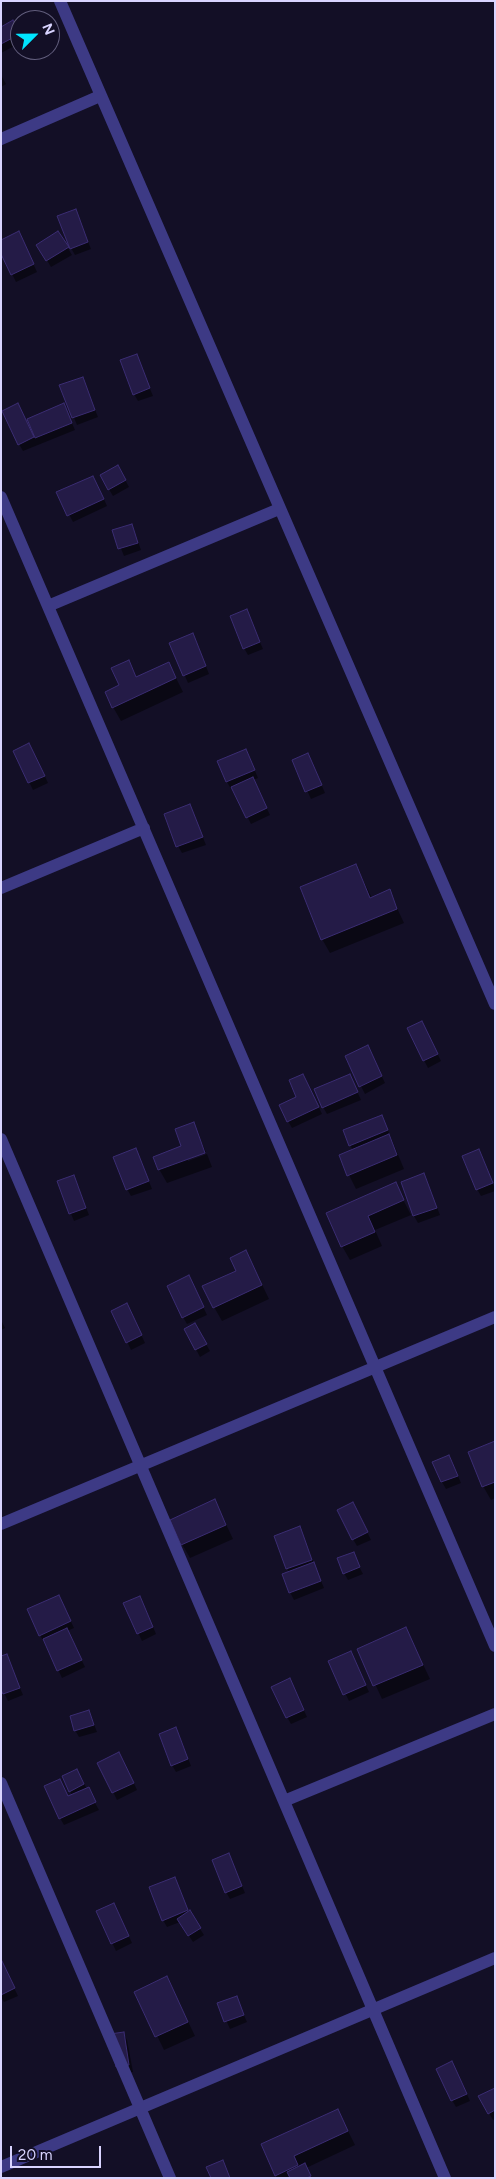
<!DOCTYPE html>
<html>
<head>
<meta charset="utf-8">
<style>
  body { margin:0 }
  #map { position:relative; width:496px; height:2179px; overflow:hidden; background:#130f26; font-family:Figtree,sans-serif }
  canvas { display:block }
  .frame { position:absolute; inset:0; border:2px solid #d9d4ff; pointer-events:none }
  .north { position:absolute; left:10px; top:10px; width:50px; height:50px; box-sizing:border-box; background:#130f26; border:1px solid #625e7d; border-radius:50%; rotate:67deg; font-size:14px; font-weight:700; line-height:20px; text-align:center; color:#d9d4ff }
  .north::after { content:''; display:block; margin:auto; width:18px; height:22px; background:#00e5ff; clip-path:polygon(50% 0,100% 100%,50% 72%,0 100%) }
  .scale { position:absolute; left:10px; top:2146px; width:91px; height:22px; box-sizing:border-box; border:2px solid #d9d4ff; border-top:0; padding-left:6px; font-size:15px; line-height:18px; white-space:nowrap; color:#d9d4ff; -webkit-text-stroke:4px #130f26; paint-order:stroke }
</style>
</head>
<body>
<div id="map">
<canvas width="496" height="2179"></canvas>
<div class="frame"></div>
<div class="north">N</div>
<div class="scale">20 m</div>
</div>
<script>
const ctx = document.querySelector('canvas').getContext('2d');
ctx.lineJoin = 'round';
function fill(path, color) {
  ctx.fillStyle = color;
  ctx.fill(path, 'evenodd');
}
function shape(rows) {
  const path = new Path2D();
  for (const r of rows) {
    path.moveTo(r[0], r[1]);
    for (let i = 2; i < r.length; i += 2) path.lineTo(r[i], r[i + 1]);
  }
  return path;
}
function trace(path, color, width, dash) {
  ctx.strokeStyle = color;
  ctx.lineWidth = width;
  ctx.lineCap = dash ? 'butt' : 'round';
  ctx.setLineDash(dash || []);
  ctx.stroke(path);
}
fill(shape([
  [12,22,20,36,20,43,1,53,1,28],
  [1,75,6,84,1,87],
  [75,210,91,249,75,255,71,248],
  [58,232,72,255,51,267,38,245],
  [22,240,37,272,16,282,1,251],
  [136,355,153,396,138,401,134,394],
  [82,378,98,417,77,425,61,386],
  [67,412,75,430,23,451,19,444,30,429],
  [118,467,129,487,113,496,101,476],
  [97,484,107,506,73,522,58,493],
  [132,525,141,550,124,556,114,531],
  [246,611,263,649,248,655,244,648],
  [196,641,209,674,188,683,171,643],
  [128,662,137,678,169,664,183,692,121,721,113,707],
  [246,750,258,778,253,780,270,815,251,824,233,788,231,789,227,782],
  [14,751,33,751,48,783,33,790],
  [293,760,311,761,325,793,311,799],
  [190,806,206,845,182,853,178,846],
  [356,866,372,898,389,891,404,923,330,953,322,939],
  [408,1029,425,1029,441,1061,428,1068],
  [371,1054,385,1083,365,1094,346,1057],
  [307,1082,322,1114,292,1128,288,1121],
  [353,1082,361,1100,327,1114,323,1107],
  [382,1116,404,1169,356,1189,349,1175,353,1150,350,1145],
  [193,1124,206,1152,188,1158,188,1161,207,1154,212,1167,167,1183,159,1169,183,1147],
  [136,1149,152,1189,131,1196,127,1189],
  [479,1150,495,1188,495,1191,481,1196,477,1189],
  [424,1175,440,1215,418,1223,414,1216],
  [74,1176,89,1215,74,1221,58,1182],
  [395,1184,411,1215,375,1230,382,1246,350,1260,342,1246],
  [246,1252,269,1299,222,1321,214,1307,237,1271],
  [192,1284,207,1315,187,1324,183,1317],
  [113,1311,130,1311,145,1343,131,1350],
  [1,1320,5,1328,1,1330],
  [195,1325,210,1351,200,1357,186,1330],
  [495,1443,495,1498,491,1500,483,1486],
  [449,1456,461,1483,446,1489,442,1482],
  [215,1501,233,1539,190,1558,182,1544],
  [357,1511,371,1540,357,1546,353,1539],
  [299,1528,324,1588,294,1600,290,1592,289,1572,276,1537],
  [355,1559,363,1574,348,1580,344,1573],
  [62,1603,74,1628,67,1631,85,1667,62,1678,45,1641,44,1642,40,1635],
  [125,1604,143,1604,156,1634,142,1641],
  [406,1629,430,1679,382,1699,359,1649],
  [6,1656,23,1695,8,1701,1,1687],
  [354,1660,369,1692,349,1701,330,1662],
  [293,1687,307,1717,291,1724,287,1717],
  [89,1712,97,1732,79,1737,75,1730],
  [179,1735,191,1766,176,1772,172,1765],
  [123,1760,137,1790,117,1800,99,1763],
  [80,1777,99,1810,64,1825,60,1818,68,1797,72,1795,70,1791],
  [229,1855,245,1893,230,1899,226,1892],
  [175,1879,189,1912,204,1935,193,1942,180,1922,167,1927,163,1920],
  [117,1911,132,1943,116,1951,98,1912],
  [1,1961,18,1996,4,2002,1,1997],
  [167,1978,195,2036,164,2050,136,1992],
  [236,1998,247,2022,230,2029,219,2004],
  [123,2033,127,2040,133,2072,121,2074],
  [456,2070,470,2101,456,2107,452,2100],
  [495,2089,495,2119,493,2120,489,2113],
  [338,2111,355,2145,306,2168,305,2178,277,2178,262,2145]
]), '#0007');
const building = shape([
  [13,20,20,34,1,44,1,27,13,20],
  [76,209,88,242,70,249,57,216,76,209],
  [19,231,34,264,11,275,1,254,1,240,19,231],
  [58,231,69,247,46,261,36,245,58,231],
  [137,354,150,388,133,395,120,360,137,354],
  [83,377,95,410,72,418,59,385,83,377],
  [18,403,34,437,18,445,2,411,18,403],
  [64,403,72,423,35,438,27,419,64,403],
  [118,465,126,480,108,490,100,475,118,465],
  [93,476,104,499,67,516,56,492,93,476],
  [132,524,138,543,118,549,112,530,132,524],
  [247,609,260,642,243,649,230,616,247,609],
  [193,633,206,666,183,676,169,643,193,633],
  [129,660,136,677,169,662,176,678,112,708,105,692,119,685,111,668,129,660],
  [29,743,45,776,28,783,13,751,29,743],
  [246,749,255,770,226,782,217,761,246,749],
  [308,753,322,785,305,792,292,760,308,753],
  [253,777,267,808,246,818,231,787,253,777],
  [190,804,203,837,176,847,164,814,190,804],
  [356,864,370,898,390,889,397,909,321,940,300,887,356,864],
  [422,1021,438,1054,423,1061,407,1028,422,1021],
  [368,1045,382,1076,359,1087,345,1056,368,1045],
  [303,1074,319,1107,287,1122,279,1105,296,1097,289,1080,303,1074],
  [350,1074,358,1092,322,1108,314,1089,350,1074],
  [382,1115,388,1130,349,1146,343,1130,382,1115],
  [194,1122,205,1153,158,1170,153,1157,181,1146,175,1129,194,1122],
  [389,1134,397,1155,347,1176,339,1155,389,1134],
  [136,1148,149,1181,126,1190,113,1157,136,1148],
  [479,1149,493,1183,476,1190,462,1156,479,1149],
  [424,1173,437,1208,413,1216,401,1182,424,1173],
  [74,1175,86,1208,69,1214,57,1181,74,1175],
  [396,1182,404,1200,368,1216,375,1232,341,1247,326,1213,396,1182],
  [246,1250,262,1285,213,1308,202,1286,236,1271,230,1258,246,1250],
  [189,1275,204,1307,182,1318,167,1286,189,1275],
  [127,1303,142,1335,126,1343,111,1311,127,1303],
  [195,1323,207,1344,195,1350,184,1329,195,1323],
  [495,1441,495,1482,482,1487,468,1452,495,1441],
  [449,1455,458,1476,441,1482,432,1462,449,1455],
  [215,1499,226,1525,181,1545,170,1520,215,1499],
  [353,1502,368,1532,352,1540,337,1510,353,1502],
  [300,1526,312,1560,286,1569,274,1536,300,1526],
  [354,1552,360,1567,343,1574,337,1558,354,1552],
  [314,1562,321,1581,289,1593,282,1574,314,1562],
  [59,1595,71,1621,39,1636,27,1609,59,1595],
  [140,1596,153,1627,137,1634,123,1603,140,1596],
  [406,1627,423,1665,373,1686,357,1649,406,1627],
  [67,1628,82,1660,57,1671,43,1639,67,1628],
  [351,1651,366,1685,343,1695,328,1661,351,1651],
  [7,1654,20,1688,3,1694,1,1690,1,1656,7,1654],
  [290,1678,304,1710,286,1718,271,1687,290,1678],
  [89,1710,94,1725,74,1731,70,1716,89,1710],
  [176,1727,188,1759,171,1766,159,1734,176,1727],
  [119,1752,134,1783,112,1793,97,1763,119,1752],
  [77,1769,84,1784,69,1792,62,1776,77,1769],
  [60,1779,68,1796,89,1787,96,1802,59,1819,44,1786,60,1779],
  [229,1853,242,1886,225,1893,212,1860,229,1853],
  [175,1877,188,1910,162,1921,149,1887,175,1877],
  [114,1903,129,1936,111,1944,96,1911,114,1903],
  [190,1910,201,1928,188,1936,177,1919,190,1910],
  [1,1959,15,1988,1,1995,1,1959],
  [167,1976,188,2022,155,2037,134,1992,167,1976],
  [237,1996,244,2015,224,2022,217,2003,237,1996],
  [124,2032,129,2065,116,2067,110,2034,124,2032],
  [452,2061,467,2094,451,2101,436,2069,452,2061],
  [495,2088,495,2110,488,2114,478,2096,495,2088],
  [338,2109,348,2131,294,2156,298,2165,275,2176,261,2144,338,2109],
  [223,2160,230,2178,211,2178,206,2167,223,2160],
  [305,2163,311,2176,307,2178,290,2178,287,2172,305,2163]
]);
fill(building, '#241b47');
trace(building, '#3b2d73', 1);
trace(shape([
  [60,1,495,1004],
  [1,139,100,96],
  [1,497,495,1646],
  [48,606,279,509],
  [1,888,144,828],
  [1,1139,445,2178],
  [1,1524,495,1317],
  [1,1783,170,2178],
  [284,1801,495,1714],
  [1,2167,495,1958]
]), '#3d3a85', 12);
</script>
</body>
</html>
